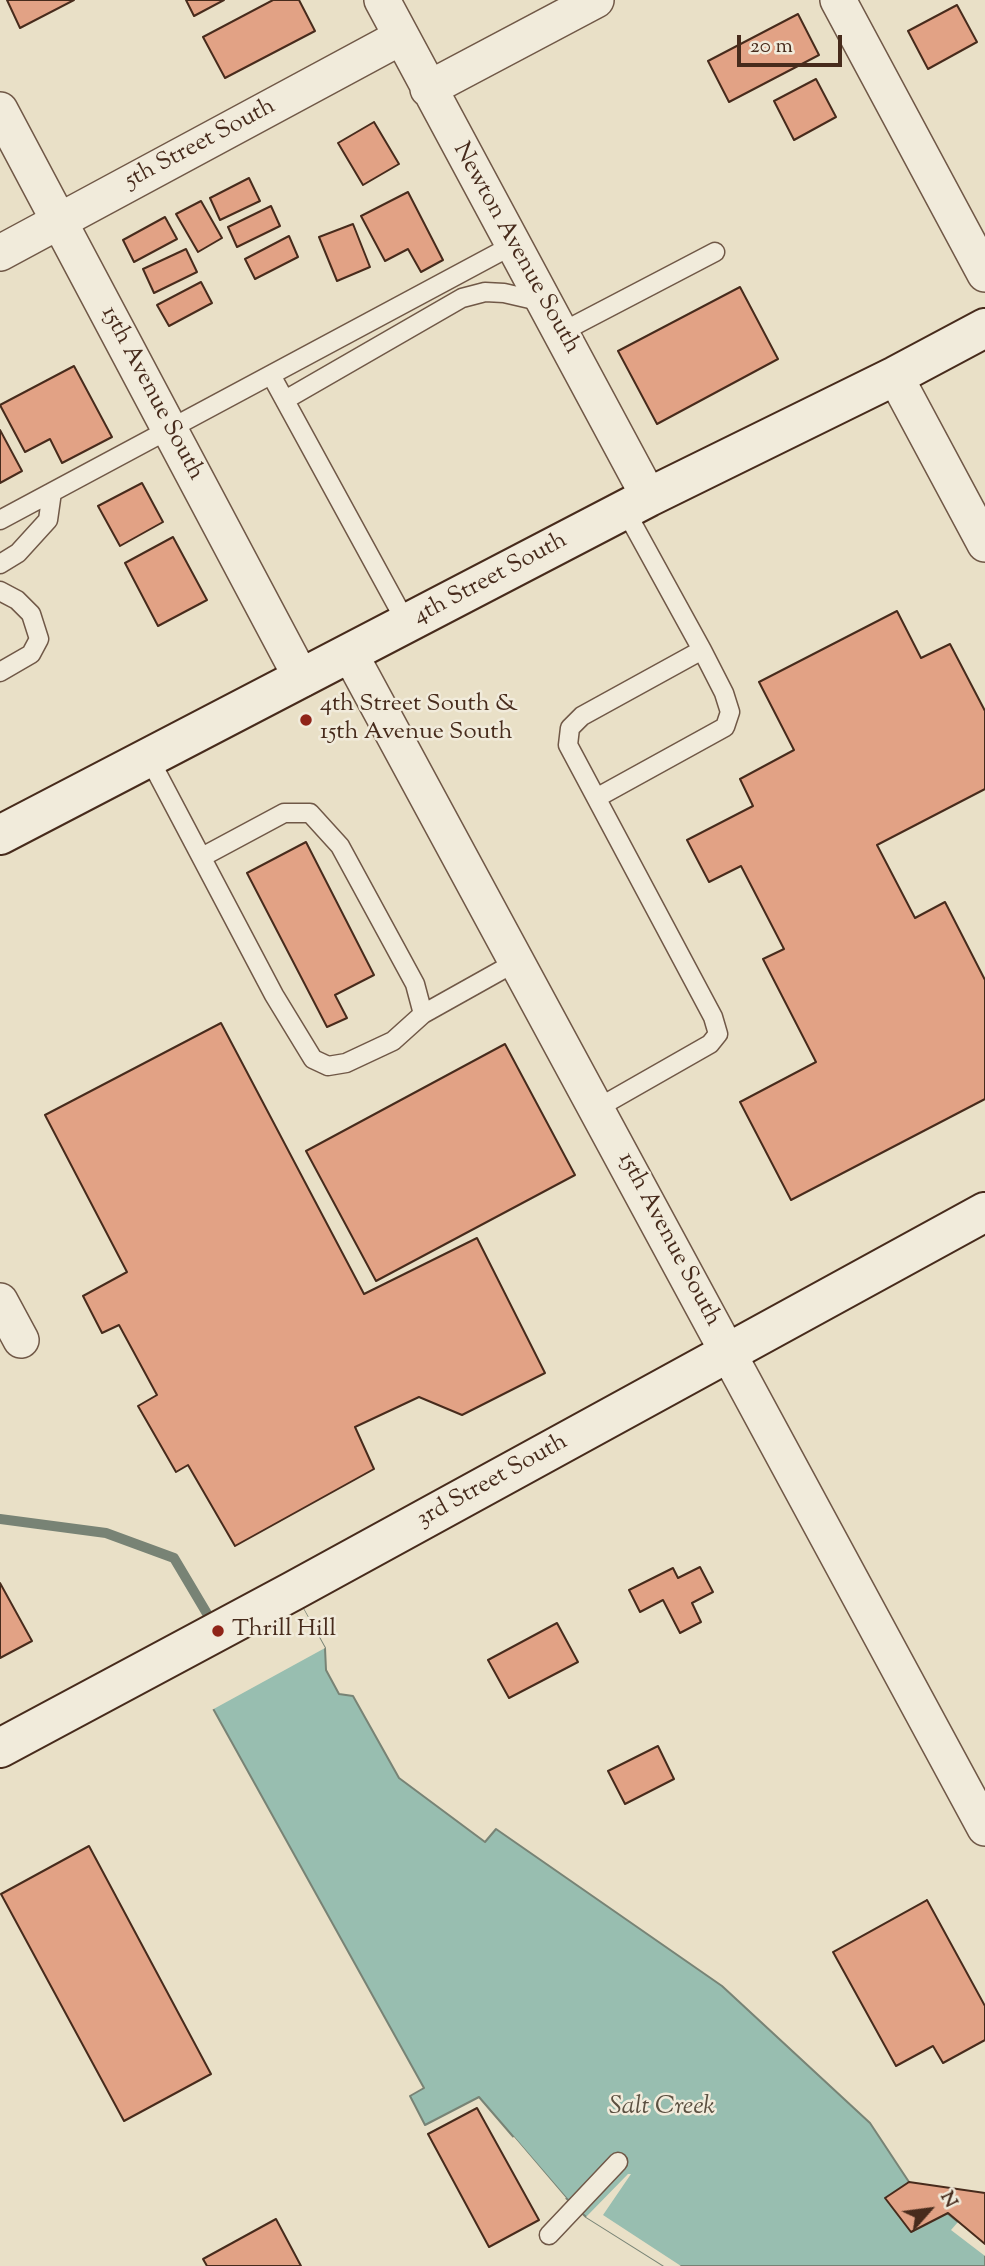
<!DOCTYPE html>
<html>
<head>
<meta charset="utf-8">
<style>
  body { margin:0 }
  #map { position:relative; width:985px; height:2266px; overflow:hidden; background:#e9e0c7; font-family:"Sorts Mill Goudy",serif }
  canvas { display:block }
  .north { position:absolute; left:894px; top:2175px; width:70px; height:70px; -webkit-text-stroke:5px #f1ebdb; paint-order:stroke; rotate:62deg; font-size:19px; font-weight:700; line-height:28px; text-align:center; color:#472b1c }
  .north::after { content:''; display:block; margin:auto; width:24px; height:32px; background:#472b1c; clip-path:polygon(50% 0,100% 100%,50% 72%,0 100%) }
  .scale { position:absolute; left:737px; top:35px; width:105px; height:32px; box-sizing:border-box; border:4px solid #472b1c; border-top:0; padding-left:9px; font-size:21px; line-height:24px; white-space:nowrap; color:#472b1c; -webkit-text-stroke:5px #f1ebdb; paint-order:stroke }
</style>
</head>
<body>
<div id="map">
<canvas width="985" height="2266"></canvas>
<div class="north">N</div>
<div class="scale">20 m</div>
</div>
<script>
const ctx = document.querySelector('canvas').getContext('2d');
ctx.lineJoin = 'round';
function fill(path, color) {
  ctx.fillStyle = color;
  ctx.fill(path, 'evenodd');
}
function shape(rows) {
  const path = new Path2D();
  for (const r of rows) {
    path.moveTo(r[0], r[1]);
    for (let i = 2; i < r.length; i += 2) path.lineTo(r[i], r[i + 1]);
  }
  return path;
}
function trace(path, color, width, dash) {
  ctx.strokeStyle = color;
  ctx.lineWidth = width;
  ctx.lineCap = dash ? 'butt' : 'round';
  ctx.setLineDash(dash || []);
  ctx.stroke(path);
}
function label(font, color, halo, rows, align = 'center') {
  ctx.font = font + ' "Sorts Mill Goudy",serif';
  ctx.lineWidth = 5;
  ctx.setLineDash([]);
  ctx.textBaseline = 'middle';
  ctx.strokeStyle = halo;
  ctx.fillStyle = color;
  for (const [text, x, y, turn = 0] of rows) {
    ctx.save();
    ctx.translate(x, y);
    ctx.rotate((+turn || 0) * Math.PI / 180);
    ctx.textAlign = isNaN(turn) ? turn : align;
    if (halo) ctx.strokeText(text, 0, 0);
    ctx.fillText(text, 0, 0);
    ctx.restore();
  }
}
const water = shape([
  [293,1591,325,1648,326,1670,339,1694,353,1696,399,1778,485,1842,496,1829,722,1986,870,2123,909,2182,985,2244,985,2266,664,2266,586,2217,566,2198,479,2097,425,2125,410,2096,424,2088,181,1651,293,1591]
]);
fill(water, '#98beb0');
trace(water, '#788375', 2);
fill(shape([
  [292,1588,325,1648,210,1711,178,1652],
  [514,2137,566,2198,563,2200,510,2139],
  [628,2174,631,2174,603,2215,681,2266,664,2266,586,2217],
  [958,2222,985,2244,985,2256,951,2230]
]), '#e9e0c7');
trace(shape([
  [0,1519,106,1533,174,1558,215,1627]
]), '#788375', 10);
const building = shape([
  [7,0,74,0,20,28,7,0],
  [186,0,224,0,194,16,186,0],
  [273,0,299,0,315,31,225,78,203,37,273,0],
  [957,5,977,42,928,69,908,31,957,5],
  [798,14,819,55,729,102,708,61,798,14],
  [816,79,836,117,794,140,774,101,816,79],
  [374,122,399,164,363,185,338,143,374,122],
  [249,178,260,201,220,220,210,198,249,178],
  [408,192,443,260,421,272,408,249,385,261,361,216,408,192],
  [201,201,222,238,198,252,176,214,201,201],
  [271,206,280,226,237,247,228,227,271,206],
  [165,217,177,239,134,262,123,240,165,217],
  [353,224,370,267,337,281,319,237,353,224],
  [289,236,298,257,255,279,245,259,289,236],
  [186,249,197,272,154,293,143,269,186,249],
  [201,282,212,303,169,326,157,305,201,282],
  [740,287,778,359,657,424,618,351,740,287],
  [74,366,112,437,62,463,50,439,25,452,0,405,74,366],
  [0,430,22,471,0,483,0,430],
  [142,483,163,522,120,546,98,506,142,483],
  [173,537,207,600,158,626,125,563,173,537],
  [897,611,921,658,950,644,985,711,985,789,877,845,915,918,945,902,985,980,985,1099,791,1200,740,1102,816,1062,763,959,784,949,741,866,709,882,687,840,753,806,740,779,794,750,759,682,897,611],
  [306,842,374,975,335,995,347,1018,327,1027,247,873,306,842],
  [221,1023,364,1294,477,1238,545,1373,462,1415,419,1397,355,1427,374,1469,235,1546,188,1465,176,1472,138,1406,157,1395,119,1325,102,1333,83,1296,127,1272,45,1115,221,1023],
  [505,1044,575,1175,376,1281,306,1151,505,1044],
  [700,1567,713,1592,692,1603,701,1622,680,1633,663,1600,640,1612,629,1590,673,1568,678,1578,700,1567],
  [0,1583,32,1641,0,1658,0,1583],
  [557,1623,578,1662,509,1698,488,1660,557,1623],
  [658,1746,674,1779,625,1804,608,1771,658,1746],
  [89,1846,211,2074,124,2121,1,1894,89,1846],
  [927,1900,985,2006,985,2040,943,2063,933,2046,896,2066,833,1952,927,1900],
  [477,2108,539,2220,489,2247,428,2134,477,2108],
  [909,2182,985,2193,985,2244,948,2213,911,2232,885,2198,909,2182],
  [276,2219,301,2266,207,2266,203,2259,276,2219]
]);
fill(building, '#e2a285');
trace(building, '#472b1c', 2);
const lane = shape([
  [560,333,715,252],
  [271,375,407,624],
  [285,400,462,298,485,292,504,293,543,302],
  [625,510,702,650],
  [0,520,513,245],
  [0,564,18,553,48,520,52,492],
  [0,591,17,600,31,614,39,639,31,654,0,672],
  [149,758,274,995,313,1059,328,1066,346,1063,393,1041,423,1014,415,984,340,846,310,813,284,813,202,857],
  [423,1014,516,962],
  [596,1109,710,1044,718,1034,713,1017,568,745,570,728,582,716,702,650,724,693,730,712,725,727,598,797],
  [549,2235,618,2162]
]);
const street = shape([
  [382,0,649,497],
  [838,0,985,274],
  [428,89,596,0],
  [0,110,302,679],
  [0,253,401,37],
  [895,376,985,544],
  [350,654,985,1828],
  [0,1301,21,1340]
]);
const secondary = shape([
  [0,835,649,497,895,376,985,328],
  [0,1748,293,1591,985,1212]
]);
trace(lane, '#705847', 21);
trace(street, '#705847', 38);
trace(secondary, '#472b1c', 42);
trace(lane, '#f1ebdb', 18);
trace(street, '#f1ebdb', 35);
trace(secondary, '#f1ebdb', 38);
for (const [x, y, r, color] of [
  [306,720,7,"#8f2418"],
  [218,1631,7,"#8f2418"]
]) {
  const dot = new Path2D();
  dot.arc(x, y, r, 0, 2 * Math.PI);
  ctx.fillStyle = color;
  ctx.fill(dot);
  trace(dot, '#f1ebdb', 2.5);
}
label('24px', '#472b1c', '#f1ebdb', [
  ["5th Street South",201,145,-28],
  ["Newton Avenue South",515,249,61],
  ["15th Avenue South",151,394,62],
  ["4th Street South",491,580,-28],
  ["15th Avenue South",668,1240,62],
  ["3rd Street South",493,1482,-29]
]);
label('24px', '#472b1c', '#f1ebdb', [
  ["4th Street South &",320,706],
  ["15th Avenue South",320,734],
  ["Thrill Hill",232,1631]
], 'left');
label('italic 26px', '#5b5041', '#f1ebdb', [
  ["Salt Creek",662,2109]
]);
</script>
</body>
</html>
